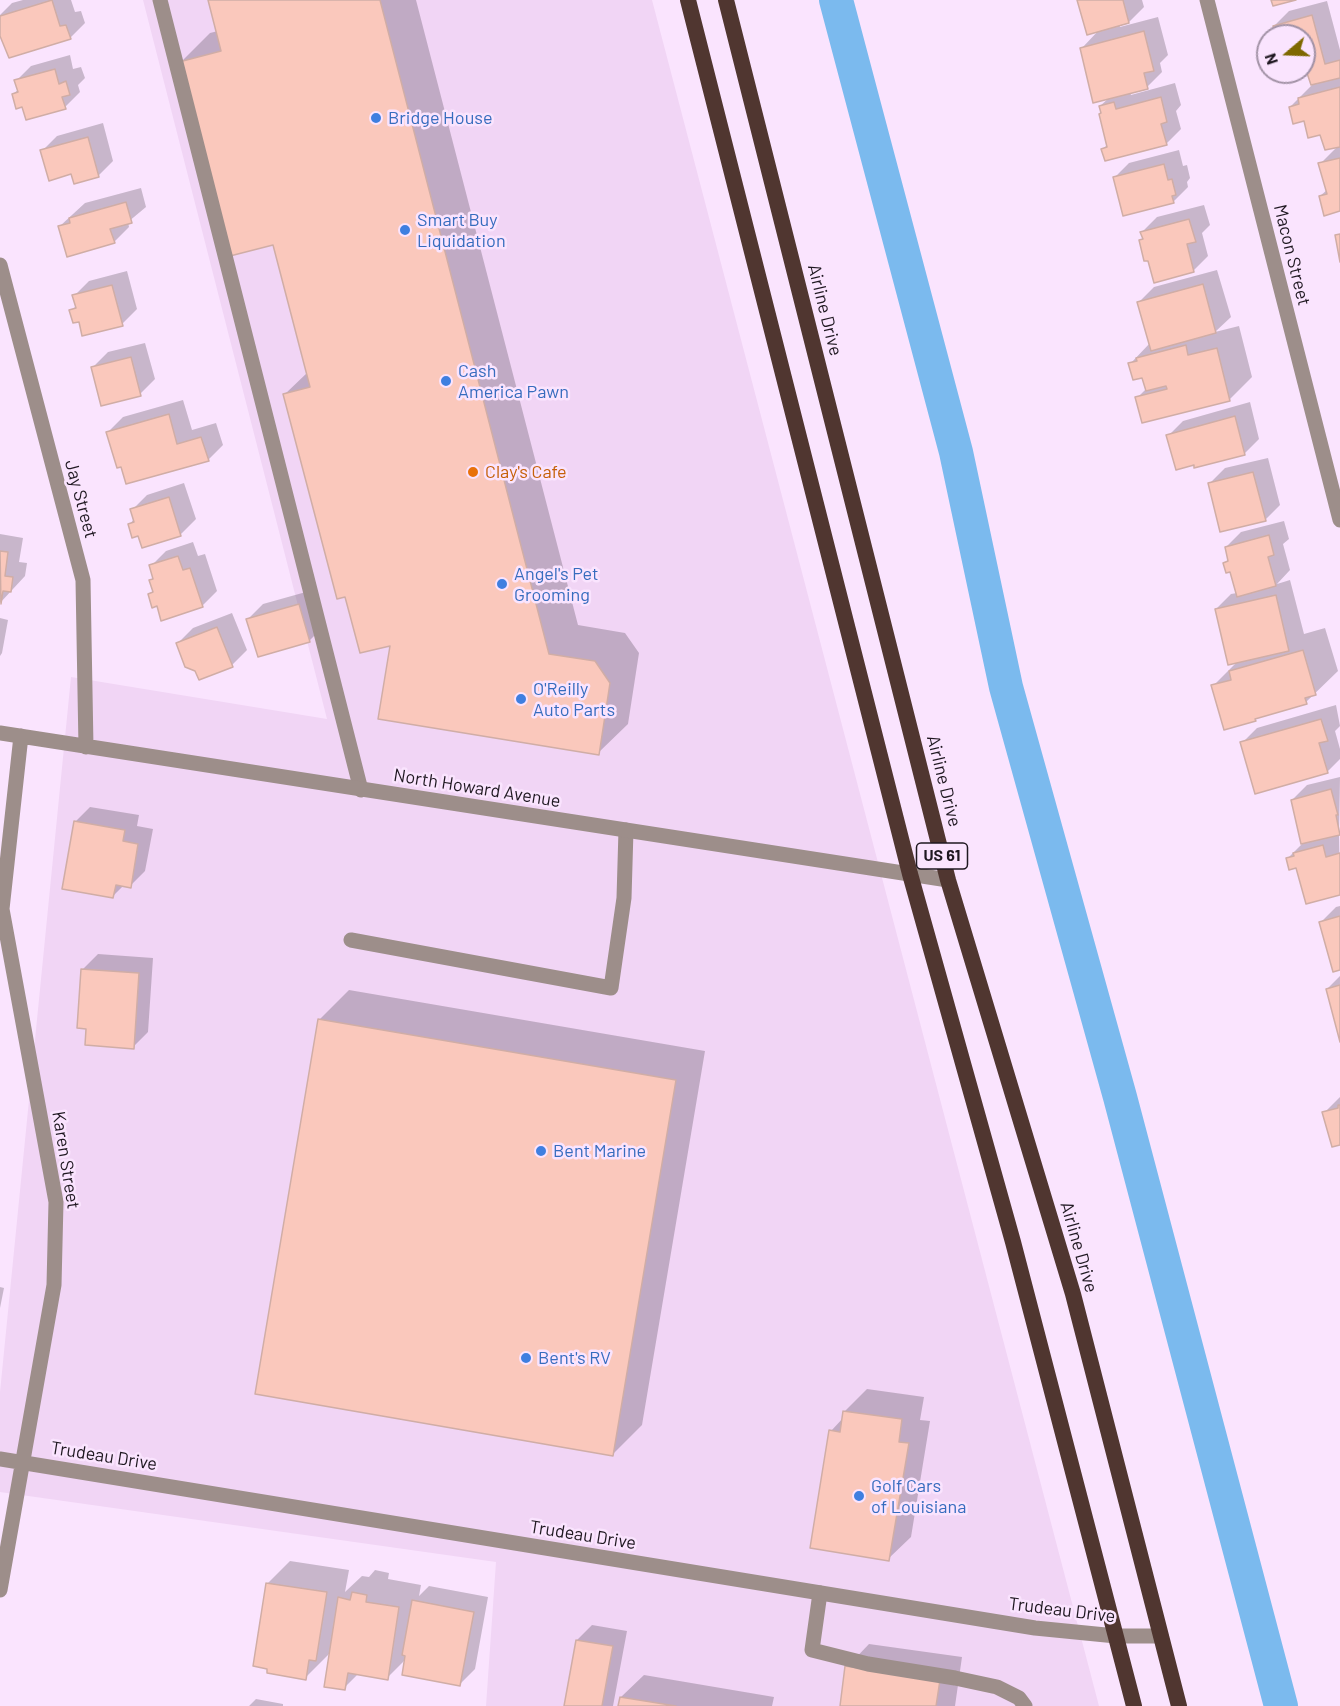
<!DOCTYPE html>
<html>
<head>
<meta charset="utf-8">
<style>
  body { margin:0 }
  #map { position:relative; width:1340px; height:1706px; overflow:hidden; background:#fae4fe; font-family:Barlow,sans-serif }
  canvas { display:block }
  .north { position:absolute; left:1256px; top:24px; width:60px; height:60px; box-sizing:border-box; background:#fae4fe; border:2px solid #a292a6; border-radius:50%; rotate:251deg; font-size:16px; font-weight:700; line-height:24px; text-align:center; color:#1f1821 }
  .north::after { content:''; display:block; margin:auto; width:21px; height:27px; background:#7e6800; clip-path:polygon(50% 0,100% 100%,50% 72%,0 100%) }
</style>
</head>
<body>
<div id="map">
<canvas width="1340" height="1706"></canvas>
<div class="north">N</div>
</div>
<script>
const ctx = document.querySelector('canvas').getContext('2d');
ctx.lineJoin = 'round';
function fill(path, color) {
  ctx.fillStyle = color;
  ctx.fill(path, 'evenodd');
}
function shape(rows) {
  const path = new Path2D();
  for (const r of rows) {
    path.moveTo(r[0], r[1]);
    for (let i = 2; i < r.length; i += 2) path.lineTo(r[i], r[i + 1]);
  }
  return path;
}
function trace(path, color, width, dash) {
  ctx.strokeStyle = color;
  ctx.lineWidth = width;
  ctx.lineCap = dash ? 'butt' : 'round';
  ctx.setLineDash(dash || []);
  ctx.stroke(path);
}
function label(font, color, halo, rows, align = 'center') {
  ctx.font = font + ' Barlow,sans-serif';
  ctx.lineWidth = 5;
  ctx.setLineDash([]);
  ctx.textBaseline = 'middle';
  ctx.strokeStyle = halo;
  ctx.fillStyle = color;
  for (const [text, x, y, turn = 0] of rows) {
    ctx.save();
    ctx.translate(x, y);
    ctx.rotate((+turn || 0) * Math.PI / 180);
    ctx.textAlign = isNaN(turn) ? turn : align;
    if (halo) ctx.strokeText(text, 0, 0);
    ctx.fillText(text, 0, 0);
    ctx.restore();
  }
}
fill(shape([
  [143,0,652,0,1099,1706,486,1706,496,1562,0,1492,0,1392,71,677,327,719]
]), '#f1d5f5');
fill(shape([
  [23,0,71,0,75,12,81,11,85,23,70,38,0,34,0,15,12,3],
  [210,0,416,0,578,625,625,633,639,653,628,724,598,753,346,596,285,394,308,372,274,243,181,62,210,33,218,31],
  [1078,0,1142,0,1144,7,1129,22,1119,24,1120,27,1158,17,1168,55,1160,63,1162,72,1147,87,1130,92,1131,95,1175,83,1181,105,1176,111,1181,129,1166,144,1103,149,1108,144,1100,106,1110,97,1082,48,1099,30],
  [1327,1,1340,50,1340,210,1320,196,1327,190,1320,164,1339,145,1290,107,1312,85,1308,68,1304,69,1304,36,1277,36,1274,26,1289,11],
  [70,55,73,69,81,67,85,78,78,85,80,92,65,107,23,105,13,94,19,89,16,81,31,66],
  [103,123,113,161,98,176,72,172,42,151,57,136],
  [1179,150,1183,166,1187,165,1190,178,1187,182,1188,187,1173,202,1114,178,1129,163],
  [141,188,146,207,128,222,129,227,114,242,60,226,85,203],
  [1204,205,1210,225,1202,233,1208,256,1193,271,1149,259,1140,241,1144,237,1142,232,1157,217],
  [1217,270,1231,317,1215,332,1239,326,1252,377,1230,399,1143,421,1137,398,1147,388,1144,376,1130,364,1150,343,1139,302,1154,287],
  [127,271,137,309,122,324,80,320,71,311,77,305,74,296,89,281],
  [145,343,155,379,140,394,93,367,108,352],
  [183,400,192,430,216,423,223,445,208,460,108,432,123,417],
  [1250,402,1259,439,1244,454,1195,463,1168,436,1183,421],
  [1268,458,1280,505,1265,520,1210,483,1225,468],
  [184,483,196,519,181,534,143,546,139,534,129,525,134,519,132,510,147,495],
  [1284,521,1289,539,1283,544,1290,570,1277,584,1290,580,1304,634,1325,628,1338,671,1306,702,1259,716,1255,720,1213,686,1237,662,1216,609,1231,594,1237,593,1232,570,1225,564,1229,559,1226,547,1241,532],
  [0,534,23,538,19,562,27,563,25,576,0,603],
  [193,542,198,556,205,554,217,591,202,606,158,604,149,595,154,590,151,580,154,577,151,566,166,551],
  [313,590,324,626,309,641,248,619,263,604],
  [232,613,247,650,232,665,178,643,193,628],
  [0,618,8,620,2,653,0,656],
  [1336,705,1340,726,1335,731,1340,749,1340,759,1327,772,1242,743,1257,728],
  [1340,777,1339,833,1340,893,1287,859,1303,843,1292,800,1307,785],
  [90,807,139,815,137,826,153,829,145,871,130,886,124,885,113,896,75,822],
  [1340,906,1340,969,1321,922,1336,907],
  [98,954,153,958,148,1032,133,1047,83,969],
  [1340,976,1340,1036,1327,989],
  [349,990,705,1051,642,1425,613,1454,319,1020],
  [1340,1097,1340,1144,1324,1113],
  [0,1287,4,1288,0,1308],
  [867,1389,924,1397,920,1420,930,1421,911,1537,888,1559,831,1431,844,1417,845,1411],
  [290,1561,349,1570,345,1592,362,1576,369,1577,375,1570,389,1573,388,1579,421,1585,419,1596,429,1586,488,1597,475,1669,460,1684,406,1659,387,1678,359,1673,344,1688,331,1652,305,1678,268,1583],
  [592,1625,627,1631,613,1706,565,1706,577,1640],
  [869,1644,962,1657,955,1706,841,1706,847,1667],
  [644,1675,774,1697,772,1706,620,1706,621,1697],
  [256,1699,283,1704,283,1706,249,1706]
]), '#0003');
trace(shape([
  [836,0,956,452,1006,687,1120,1097,1281,1706]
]), '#7bbaee', 34);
const building = shape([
  [52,0,60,26,66,25,71,39,9,58,0,36,0,16,52,0],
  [208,0,380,0,549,654,595,661,610,683,599,755,378,719,390,646,360,653,345,597,337,599,283,394,310,387,273,245,230,256,179,62,221,51,208,0],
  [1077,0,1123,0,1129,23,1087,35,1077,0],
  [1271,0,1296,0,1273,6,1271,0],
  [1312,15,1325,64,1340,60,1340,78,1311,85,1306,70,1304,70,1304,36,1275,36,1273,26,1312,15],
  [1144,31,1154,71,1144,73,1148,89,1093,103,1080,48,1144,31],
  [55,69,59,84,66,81,70,95,62,97,66,109,26,120,22,107,16,109,12,94,18,92,14,80,55,69],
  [1340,87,1340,147,1325,150,1320,135,1308,138,1304,121,1293,124,1289,107,1299,104,1298,98,1340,87],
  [1161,97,1167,122,1161,124,1167,145,1105,161,1101,149,1107,147,1099,114,1101,113,1099,106,1114,102,1116,109,1161,97],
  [88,137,99,177,74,184,71,174,49,181,40,150,88,137],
  [1340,158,1340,211,1324,216,1319,196,1327,194,1318,163,1340,158],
  [1164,164,1168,180,1172,179,1176,195,1172,196,1174,203,1123,216,1113,177,1164,164],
  [126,202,132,223,110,229,115,243,67,257,58,226,70,223,69,218,126,202],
  [1189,219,1196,242,1187,244,1194,272,1154,283,1148,261,1144,261,1139,240,1143,239,1140,232,1189,219],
  [1340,234,1340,262,1335,235,1340,234],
  [1203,284,1216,333,1151,351,1137,302,1203,284],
  [112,285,123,326,82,336,79,322,73,323,69,310,76,308,72,295,112,285],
  [1186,345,1188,355,1217,348,1230,401,1142,423,1135,397,1167,389,1166,386,1146,391,1142,378,1133,380,1128,363,1137,361,1136,358,1186,345],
  [131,357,141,396,101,406,91,367,131,357],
  [169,414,177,444,201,437,209,461,126,484,121,467,117,468,106,432,169,414],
  [1235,416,1245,455,1194,468,1194,465,1176,470,1166,435,1235,416],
  [1253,472,1266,521,1220,532,1208,483,1253,472],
  [169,497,181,536,142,548,138,536,132,538,128,524,134,522,130,509,169,497],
  [1269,535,1274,555,1268,557,1276,586,1237,597,1230,572,1226,573,1223,563,1228,561,1225,547,1269,535],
  [0,551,8,552,5,576,13,577,11,592,3,591,1,604,0,551],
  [178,556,183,570,190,568,203,607,161,621,157,606,152,608,148,594,153,592,149,580,153,579,149,565,178,556],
  [1276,595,1289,651,1228,665,1215,609,1276,595],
  [299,604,310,642,258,657,246,619,299,604],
  [217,627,233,667,199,680,195,671,185,667,176,643,217,627],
  [1303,650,1316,695,1305,698,1307,704,1255,719,1256,721,1224,730,1211,685,1231,680,1229,671,1303,650],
  [1321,719,1328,741,1319,743,1328,773,1255,794,1240,742,1321,719],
  [1331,789,1338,815,1336,815,1340,835,1301,844,1291,800,1331,789],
  [74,821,125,830,123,841,138,844,131,888,116,885,113,898,62,889,74,821],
  [1323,845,1326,857,1340,853,1340,895,1306,904,1296,868,1289,870,1286,858,1294,856,1293,853,1323,845],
  [1340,916,1340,970,1333,972,1319,922,1340,916],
  [81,969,139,973,134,1049,85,1045,86,1029,77,1028,81,969],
  [1340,985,1340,1042,1326,989,1340,985],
  [318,1019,676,1080,613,1456,255,1394,318,1019],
  [1338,1105,1340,1105,1340,1145,1332,1147,1322,1112,1338,1108,1338,1105],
  [843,1411,902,1419,899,1442,909,1443,889,1561,810,1548,829,1430,840,1432,843,1411],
  [266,1583,327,1592,316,1661,309,1660,306,1680,267,1673,267,1669,253,1666,266,1583],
  [352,1592,367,1595,366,1602,399,1607,388,1680,348,1673,345,1690,324,1687,338,1597,350,1600,352,1592],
  [412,1600,474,1612,460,1686,402,1675,405,1656,402,1655,412,1600],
  [576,1640,613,1646,602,1706,564,1706,576,1640],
  [845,1666,940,1680,936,1706,840,1706,845,1666],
  [620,1697,676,1706,618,1706,620,1697]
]);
fill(building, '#fac8bc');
trace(building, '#d0ada6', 1.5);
trace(shape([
  [160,0,361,790],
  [351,940,611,988,624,898,626,830],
  [820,1593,812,1650,868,1664,955,1678,997,1687,1019,1698,1025,1706]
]), '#9d8e8a', 15);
trace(shape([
  [1207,0,1340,520],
  [0,265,83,580,86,747],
  [0,733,948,880],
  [0,1459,1035,1628,1116,1636,1161,1636],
  [0,1590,54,1285,56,1202,2,909,21,736]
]), '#9d8e8a', 15);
trace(shape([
  [688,0,910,874,1013,1242,1134,1706],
  [726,0,948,880,1073,1294,1179,1706]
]), '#503630', 16);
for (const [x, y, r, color] of [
  [376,118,6,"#3f7fe0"],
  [405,230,6,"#3f7fe0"],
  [446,381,6,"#3f7fe0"],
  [473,472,6,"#e8710a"],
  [502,584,6,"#3f7fe0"],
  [521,699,6,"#3f7fe0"],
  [541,1151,6,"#3f7fe0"],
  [526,1358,6,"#3f7fe0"],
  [859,1496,6,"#3f7fe0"]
]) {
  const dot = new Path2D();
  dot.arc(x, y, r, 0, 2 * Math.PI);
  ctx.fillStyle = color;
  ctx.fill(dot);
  trace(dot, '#fae4fe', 2);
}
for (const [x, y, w] of [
  [942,856,51]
]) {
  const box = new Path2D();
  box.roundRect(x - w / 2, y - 13, w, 26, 4.5);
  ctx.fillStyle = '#fae4fe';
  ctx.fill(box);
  trace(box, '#1f1821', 1.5);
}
label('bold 16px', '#1f1821', null, [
  ["US 61",942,856]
]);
label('18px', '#366cbe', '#fae4fe', [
  ["Bridge House",388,118],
  ["Smart Buy",417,220],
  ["Liquidation",417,241],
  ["Cash",458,371],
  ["America Pawn",458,392],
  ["Angel's Pet",514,574],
  ["Grooming",514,595],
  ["O'Reilly",533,689],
  ["Auto Parts",533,710],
  ["Bent Marine",553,1151],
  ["Bent's RV",538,1358],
  ["Golf Cars",871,1486],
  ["of Louisiana",871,1507]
], 'left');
label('18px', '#1f1821', '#fae4fe', [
  ["Macon Street",1292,255,76],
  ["Airline Drive",825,310,76],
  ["Jay Street",81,499,75],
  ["Airline Drive",944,781,76],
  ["North Howard Avenue",477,788,9],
  ["Karen Street",66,1160,81],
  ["Airline Drive",1079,1247,74],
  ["Trudeau Drive",104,1456,9],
  ["Trudeau Drive",583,1535,9],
  ["Trudeau Drive",1062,1610,7]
]);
label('18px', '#c56008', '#fae4fe', [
  ["Clay's Cafe",485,472]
], 'left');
</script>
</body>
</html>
